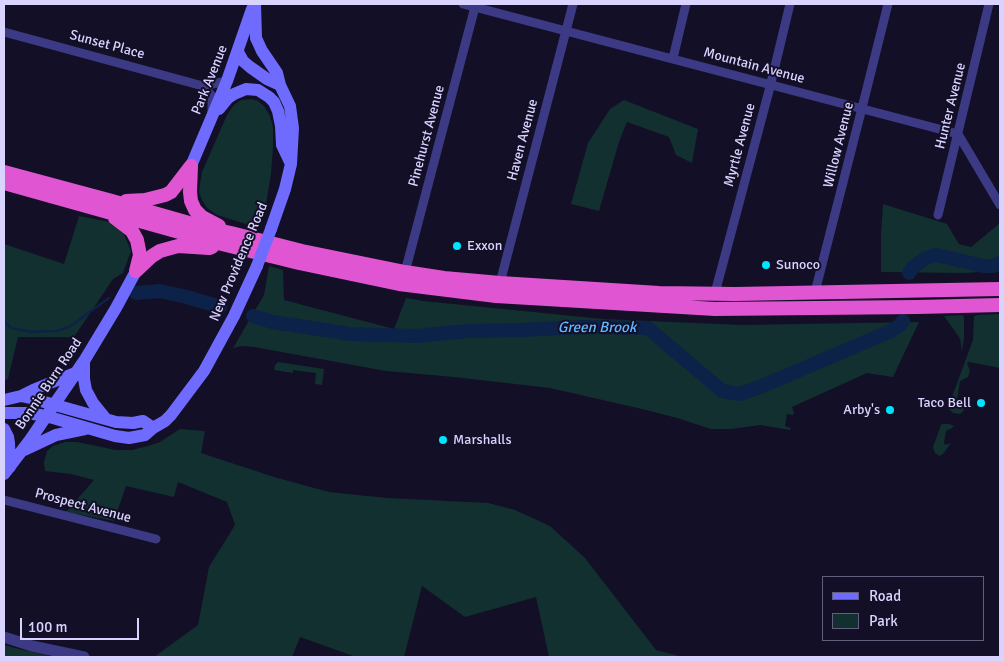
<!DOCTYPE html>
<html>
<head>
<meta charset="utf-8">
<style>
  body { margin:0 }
  #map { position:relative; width:1004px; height:661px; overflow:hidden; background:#130f26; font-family:Signika,sans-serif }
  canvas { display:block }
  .frame { position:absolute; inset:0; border:5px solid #d9d4ff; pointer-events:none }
  .legend { position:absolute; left:822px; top:576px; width:162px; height:65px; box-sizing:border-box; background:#130f26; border:1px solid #625e7d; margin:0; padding:6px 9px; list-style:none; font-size:15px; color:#d9d4ff }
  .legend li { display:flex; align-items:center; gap:10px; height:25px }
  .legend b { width:25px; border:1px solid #625e7d }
  .scale { position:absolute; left:20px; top:618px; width:119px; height:22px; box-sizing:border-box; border:2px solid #d9d4ff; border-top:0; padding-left:6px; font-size:15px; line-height:18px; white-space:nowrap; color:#d9d4ff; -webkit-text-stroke:4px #130f26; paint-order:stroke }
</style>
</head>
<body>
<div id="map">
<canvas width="1004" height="661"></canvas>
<div class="frame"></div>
<ul class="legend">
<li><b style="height:6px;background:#6f6bff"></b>Road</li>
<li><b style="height:14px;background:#12302f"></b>Park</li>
</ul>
<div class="scale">100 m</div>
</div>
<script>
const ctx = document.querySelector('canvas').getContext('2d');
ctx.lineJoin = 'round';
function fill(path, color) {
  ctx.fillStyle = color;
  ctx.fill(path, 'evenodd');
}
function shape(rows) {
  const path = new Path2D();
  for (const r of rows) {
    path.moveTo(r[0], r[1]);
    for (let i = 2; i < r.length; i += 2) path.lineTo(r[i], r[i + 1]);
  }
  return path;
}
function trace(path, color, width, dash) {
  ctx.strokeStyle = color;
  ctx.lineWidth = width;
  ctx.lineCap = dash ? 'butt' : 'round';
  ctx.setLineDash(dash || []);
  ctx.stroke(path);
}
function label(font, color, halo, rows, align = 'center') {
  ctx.font = font + ' Signika,sans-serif';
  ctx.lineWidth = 4;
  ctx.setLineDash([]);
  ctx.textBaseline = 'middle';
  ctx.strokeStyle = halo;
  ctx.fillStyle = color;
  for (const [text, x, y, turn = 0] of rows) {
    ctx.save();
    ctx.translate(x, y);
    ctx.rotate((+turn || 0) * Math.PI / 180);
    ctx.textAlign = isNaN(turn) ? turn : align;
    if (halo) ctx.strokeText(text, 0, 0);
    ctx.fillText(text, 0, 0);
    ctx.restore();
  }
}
fill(shape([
  [252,99,258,101,264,106,270,116,273,127,273,148,271,174,265,210,259,228,217,215,207,208,202,200,199,192,200,184,202,172,227,115,234,105,241,100],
  [624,100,698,129,692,163,676,155,669,137,627,122,619,142,599,211,571,204,588,143,610,109],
  [883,204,947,224,959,244,971,247,1000,223,1000,271,963,273,881,272,881,235],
  [79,216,110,222,123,232,131,251,123,273,113,279,74,337,18,337,8,379,4,381,4,244,64,264],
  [269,266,283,270,284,300,394,329,406,298,423,301,603,319,742,325,919,322,893,377,867,373,792,407,794,413,793,415,787,414,785,426,791,428,790,430,760,425,731,429,711,429,677,418,642,409,550,388,454,377,386,371,254,347,242,346,233,348,264,295],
  [1000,314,1000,368,969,362,967,363,970,371,968,377,960,381,956,405,958,408,963,406,964,411,960,414,953,413,949,409,949,405,973,340,974,316,978,315],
  [962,315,964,317,964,338,962,351,960,339,957,334,944,316],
  [278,362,324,369,322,385,315,384,316,373,293,370,293,373,274,370,275,365],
  [943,424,949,424,954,426,952,428,946,431,944,442,945,445,951,443,943,454,939,456,935,453,933,447,941,425],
  [180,429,205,431,201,453,274,477,329,492,387,498,488,503,515,510,550,526,585,558,656,650,683,657,549,657,536,597,465,617,422,586,404,657,356,657,300,637,292,657,154,657,198,625,209,567,235,525,227,502,178,482,174,497,126,486,114,521,66,512,94,480,71,474,45,471,44,462,47,451,53,446,65,442,77,442,116,450,132,450,148,446,160,442],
  [4,645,19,649,55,657,4,657]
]), '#12302f');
trace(shape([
  [4,321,11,328,31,332,57,331,69,327,109,298]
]), '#0c2248', 2.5);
trace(shape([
  [909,273,913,267,926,258,937,255,983,266,993,266,1000,263],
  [136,293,160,291,187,297,220,307],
  [253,316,273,322,350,334,416,336,468,331,520,330,583,327,648,328,722,391,739,394,760,387,891,331,900,325,903,321]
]), '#0c2248', 14);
trace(shape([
  [463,4,958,134,1000,205],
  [4,32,203,86,227,81],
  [673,58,686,4],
  [203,86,212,96,212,112],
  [938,215,989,4],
  [405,272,475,7],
  [500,283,573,4],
  [815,292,862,108,888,4],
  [715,293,770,87,790,4],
  [4,500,156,539]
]), '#3d3a85', 9);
trace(shape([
  [4,637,32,646,84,657]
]), '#3d3a85', 11);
trace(shape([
  [255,4,256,38,262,51,277,73,280,85,290,106,293,128,291,164,285,189,271,229],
  [238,52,243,61,250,67,267,79,280,85],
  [219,109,228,98,234,94,246,89,258,90,269,97,274,102,278,111,281,126,282,145,290,162],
  [191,166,227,81,252,9],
  [84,361,84,379,86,390,93,403,106,419],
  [21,396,33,390,75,373],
  [4,400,21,396,30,398,116,422,133,423,143,421,153,428],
  [4,413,27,413,46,416,115,436,129,438,145,435,153,428,165,421,171,415,204,371,234,316,257,266],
  [4,429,8,437,9,443,10,467],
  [24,450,56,435,85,429],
  [4,474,30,440,84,361,116,308,136,271]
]), '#6f6bff', 12);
trace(shape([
  [191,166,190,192,191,201,195,210,202,217,219,226],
  [4,172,112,201,203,227,231,233,302,251,405,272,444,278,500,283,659,293,735,294,1000,289],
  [4,183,222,244,299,263,399,284,496,296,715,309,918,307,1000,305],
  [126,201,145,200,165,195,171,192,191,166],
  [115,218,132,231,137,240,140,255,136,271],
  [136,271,152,256,160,251,178,246,209,248,212,247]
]), '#e055d1', 14);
trace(shape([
  [257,266,271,229]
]), '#6f6bff', 12);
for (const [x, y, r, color] of [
  [457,246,5,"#00e5ff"],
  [766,265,5,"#00e5ff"],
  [981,403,5,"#00e5ff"],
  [890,410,5,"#00e5ff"],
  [443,440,5,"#00e5ff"]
]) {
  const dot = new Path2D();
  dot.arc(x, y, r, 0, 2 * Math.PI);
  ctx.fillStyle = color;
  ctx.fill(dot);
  trace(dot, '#130f26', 2);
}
label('14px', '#d9d4ff', '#130f26', [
  ["Sunset Place",107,45,15],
  ["Mountain Avenue",754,66,15],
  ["Park Avenue",210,80,-68],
  ["Hunter Avenue",951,106,-76],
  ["Pinehurst Avenue",427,136,-75],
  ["Haven Avenue",523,140,-75],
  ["Myrtle Avenue",740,145,-75],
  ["Willow Avenue",839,145,-76],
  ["New Providence Road",239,262,-67],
  ["Bonnie Burn Road",49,384,-56],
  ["Prospect Avenue",83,506,15]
]);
label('14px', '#d9d4ff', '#130f26', [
  ["Exxon",467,246],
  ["Sunoco",776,265],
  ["Taco Bell",971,403,"right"],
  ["Arby's",880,410,"right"],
  ["Marshalls",453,440]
], 'left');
label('italic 15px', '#62b6ff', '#130f26', [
  ["Green Brook",597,328]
]);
</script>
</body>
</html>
